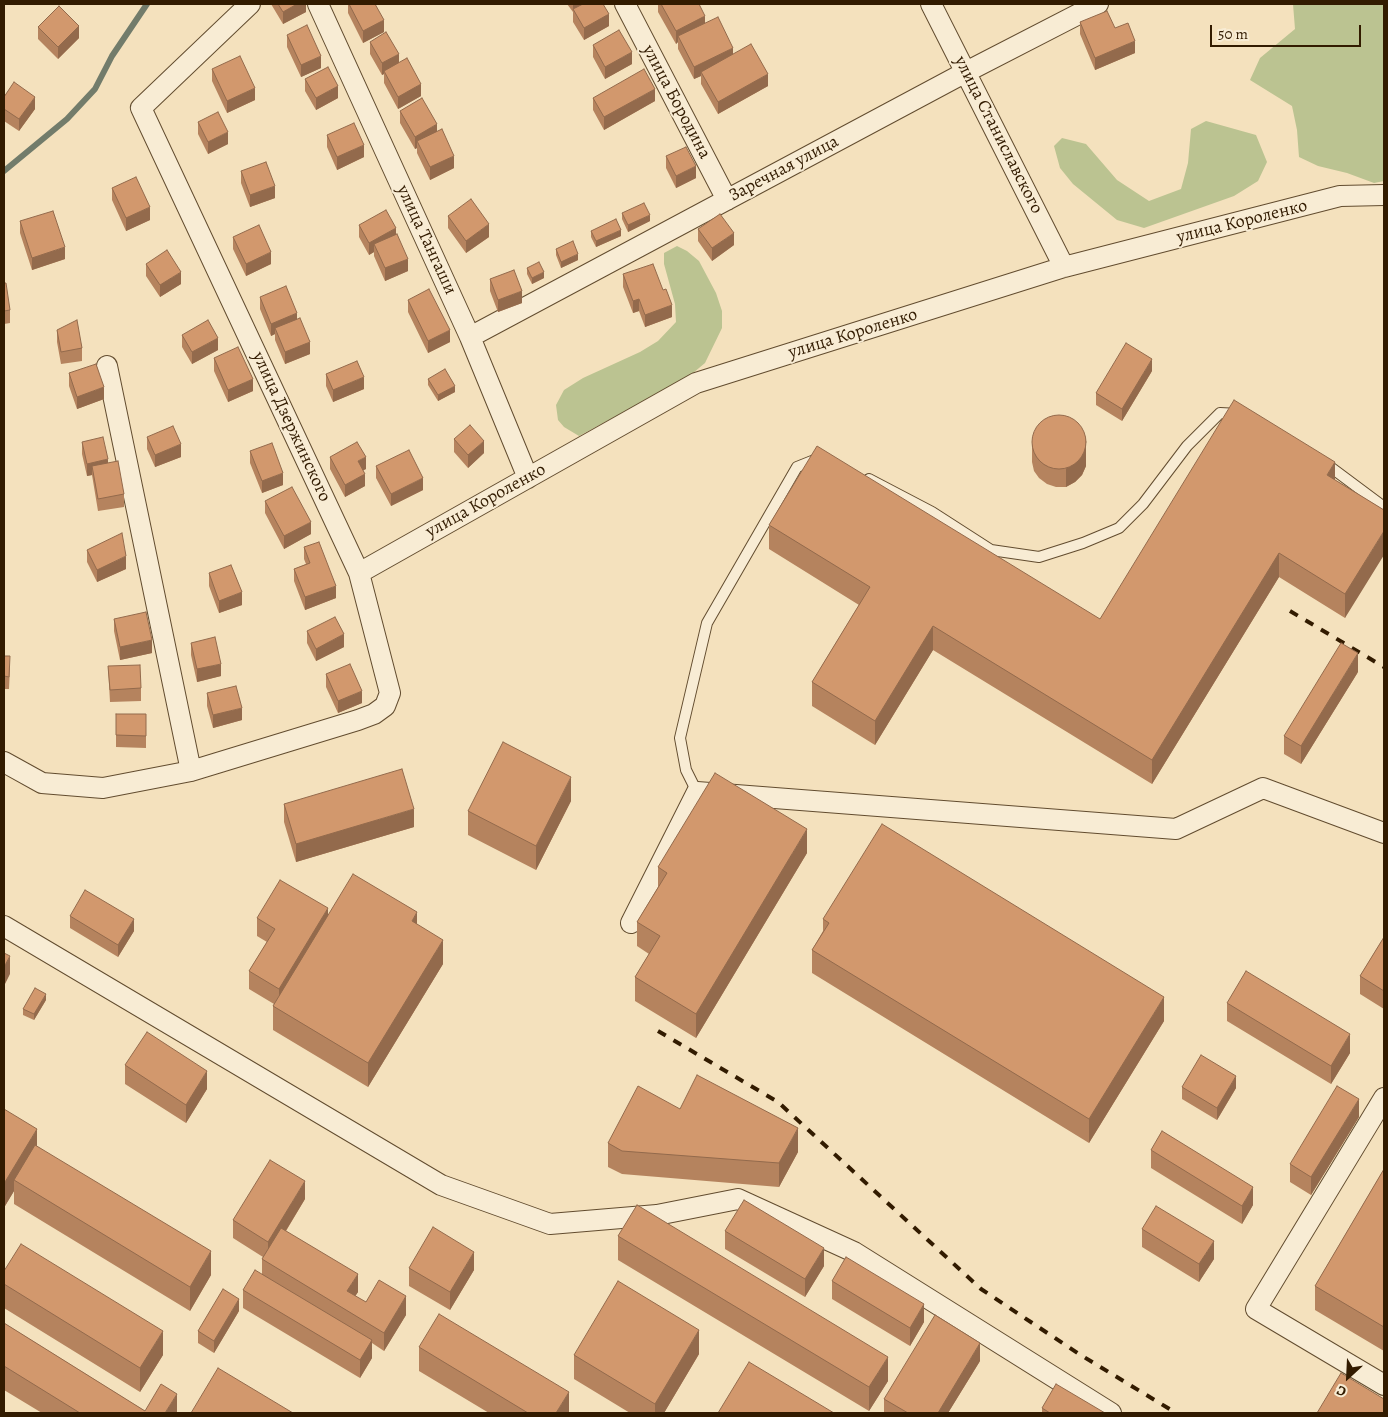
<!DOCTYPE html>
<html>
<head>
<meta charset="utf-8">
<style>
  body { margin:0 }
  #map { position:relative; width:1388px; height:1417px; overflow:hidden; background:#f4e1bd; font-family:Alegreya,serif }
  canvas { display:block }
  .frame { position:absolute; inset:0; border:5px solid #321b00; pointer-events:none }
  .north { position:absolute; left:1323px; top:1352px; width:50px; height:50px; -webkit-text-stroke:4px #f8ecd4; paint-order:stroke; rotate:205deg; font-size:14px; font-weight:700; line-height:20px; text-align:center; color:#321b00 }
  .north::after { content:''; display:block; margin:auto; width:18px; height:22px; background:#321b00; clip-path:polygon(50% 0,100% 100%,50% 72%,0 100%) }
  .scale { position:absolute; left:1210px; top:25px; width:151px; height:22px; box-sizing:border-box; border:2px solid #321b00; border-top:0; padding-left:6px; font-size:15px; line-height:18px; white-space:nowrap; color:#321b00; -webkit-text-stroke:4px #f8ecd4; paint-order:stroke }
</style>
</head>
<body>
<div id="map">
<canvas width="1388" height="1417"></canvas>
<div class="frame"></div>
<div class="north">С</div>
<div class="scale">50 m</div>
</div>
<script>
const ctx = document.querySelector('canvas').getContext('2d');
ctx.lineJoin = 'round';
function fill(path, color) {
  ctx.fillStyle = color;
  ctx.fill(path, 'evenodd');
}
function shape(rows) {
  const path = new Path2D();
  for (const r of rows) {
    if (r.length === 3) {
      path.moveTo(r[0] + r[2], r[1]);
      path.arc(r[0], r[1], r[2], 0, 2 * Math.PI);
      continue;
    }
    path.moveTo(r[0], r[1]);
    for (let i = 2; i < r.length; i += 2) path.lineTo(r[i], r[i + 1]);
  }
  return path;
}
function trace(path, color, width, dash) {
  ctx.strokeStyle = color;
  ctx.lineWidth = width;
  ctx.lineCap = dash ? 'butt' : 'round';
  ctx.setLineDash(dash || []);
  ctx.stroke(path);
}
function label(font, color, halo, rows, align = 'center') {
  ctx.font = font + ' Alegreya,serif';
  ctx.lineWidth = 4;
  ctx.setLineDash([]);
  ctx.textBaseline = 'middle';
  ctx.strokeStyle = halo;
  ctx.fillStyle = color;
  for (const [text, x, y, turn = 0] of rows) {
    ctx.save();
    ctx.translate(x, y);
    ctx.rotate((+turn || 0) * Math.PI / 180);
    ctx.textAlign = isNaN(turn) ? turn : align;
    if (halo) ctx.strokeText(text, 0, 0);
    ctx.fillText(text, 0, 0);
    ctx.restore();
  }
}
fill(shape([
  [1293,4,1384,4,1384,181,1374,183,1347,173,1318,166,1299,157,1297,130,1292,106,1250,80,1260,58,1295,29],
  [1206,121,1256,135,1267,162,1258,181,1234,196,1144,228,1117,220,1073,184,1060,168,1054,146,1062,138,1086,144,1117,180,1149,201,1181,189,1188,163,1191,129],
  [677,246,687,251,699,261,716,293,722,311,722,328,705,363,687,378,579,436,564,427,558,420,556,405,564,390,583,378,640,352,658,341,676,322,675,304,664,264,664,253]
]), '#bbc391');
trace(shape([
  [4,171,67,119,95,89,112,56,147,4]
]), '#727c6b', 6);
const lane = shape([
  [1325,463,1384,507],
  [869,479,932,512,991,550,1039,557,1083,543,1119,528,1143,504,1187,446,1220,413,1239,414],
  [697,792,686,770,680,738,707,623,797,467,817,459]
]);
const street = shape([
  [318,4,470,337,528,478],
  [625,4,727,200],
  [931,4,1064,267],
  [470,337,966,72,1098,4],
  [107,366,191,771],
  [359,573,696,383,1064,267,1340,196,1384,195],
  [4,762,42,783,103,788,191,771,358,720,374,714,385,706,390,693,359,573,141,108,250,4],
  [631,923,697,792,1176,829,1263,788,1384,833],
  [4,926,441,1185,550,1224,657,1215,738,1199,854,1252,1111,1413],
  [1384,1098,1256,1309,1384,1385]
]);
trace(lane, '#624c2f', 12);
trace(street, '#624c2f', 22);
trace(lane, '#f8ecd4', 10);
trace(street, '#f8ecd4', 20);
trace(shape([
  [1290,611,1384,667],
  [658,1031,778,1102,981,1289,1079,1354,1176,1413]
]), '#321b00', 4, [9, 9]);
fill(shape([
  [271,4,306,4,306,12,283,24],
  [348,4,375,4,384,32,363,43,348,13],
  [567,4,603,4,609,26,584,40,573,22,573,11,573,12],
  [658,4,699,4,705,23,733,54,768,86,718,114,701,84,701,76,694,79,678,49,678,42,676,44,658,12],
  [1080,22,1115,28,1135,53,1095,70,1080,34],
  [38,27,79,38,58,59,38,39],
  [287,35,321,68,301,77,287,47],
  [370,42,399,63,421,96,398,109,384,83,384,74,382,75,370,54],
  [593,45,632,64,605,79,593,57],
  [212,69,255,100,227,113,212,81],
  [305,79,338,98,316,110,305,91],
  [4,97,35,109,19,131,4,121],
  [593,98,655,101,604,130,593,110],
  [400,111,437,131,454,168,430,180,417,153,417,148,415,149,400,123],
  [198,122,228,144,208,154,198,134],
  [327,135,364,157,337,170,327,147],
  [666,156,696,178,676,188,666,168],
  [241,171,275,198,250,207,241,183],
  [112,188,150,220,126,231,112,200],
  [622,213,650,221,628,232,622,219],
  [448,216,489,237,466,253,448,228],
  [20,221,65,259,32,270,20,233],
  [359,225,396,234,408,271,385,281,374,256,374,252,369,255,359,237],
  [698,229,734,245,712,261,698,241],
  [591,231,621,236,596,247,591,237],
  [233,237,271,264,246,276,233,249],
  [556,249,578,260,561,268,556,255],
  [146,264,181,284,160,297,146,276],
  [527,268,544,278,532,284,527,274],
  [623,274,663,290,672,317,645,327,639,311,633,313,623,287],
  [490,279,522,303,498,312,490,291],
  [4,283,10,310,10,323,4,324],
  [260,297,297,319,310,354,285,364,275,340,275,334,271,336,260,309],
  [408,300,450,342,428,353,408,312],
  [57,330,82,348,82,361,61,364,57,342],
  [182,335,218,350,192,364,182,347],
  [214,358,253,391,228,402,214,371],
  [1152,371,1122,421,1096,405,1096,393],
  [69,373,104,399,77,409,69,386],
  [326,374,364,389,333,402,326,386],
  [428,379,455,392,438,401,428,385],
  [147,437,181,457,155,467,147,449],
  [454,439,484,453,468,468,454,452],
  [82,442,108,463,124,494,124,507,98,511,92,475,87,476,82,454],
  [1032,444,1086,466,1082,475,1075,482,1066,487,1056,487,1047,484,1039,478,1034,471,1032,462],
  [250,451,283,485,262,493,250,463],
  [330,457,366,469,363,470,365,486,345,497,330,469],
  [376,466,423,490,391,506,376,478],
  [1335,480,1384,510,1345,618,1279,577,1152,784,933,650,875,745,812,706,812,682,859,605,769,549,769,525,1100,619],
  [265,501,311,534,284,549,265,513],
  [304,547,336,598,305,610,294,581,294,569,306,564,304,559],
  [87,550,126,569,97,582,87,562],
  [209,573,242,605,219,613,209,586],
  [114,619,152,653,120,660,114,631],
  [307,631,344,647,316,661,307,643],
  [191,643,221,676,197,682,191,655],
  [4,656,10,668,9,689,4,689],
  [108,666,141,688,141,701,110,702],
  [1358,672,1301,764,1284,754,1284,736],
  [326,674,362,703,338,713,326,687],
  [207,693,242,720,213,728,207,706],
  [116,714,146,714,146,748,116,747],
  [571,801,536,870,468,835,468,811],
  [284,804,414,827,296,862,284,822],
  [807,853,696,1038,635,1001,635,977,649,954,637,946,637,922,658,887,658,867],
  [70,916,134,931,118,957,70,928],
  [328,916,417,924,443,964,368,1087,273,1030,273,1006,274,1004,249,989,249,971,267,942,257,936,257,918],
  [823,919,1164,1021,1089,1143,812,973,812,950,823,931],
  [1384,937,1384,1009,1360,994,1360,976],
  [46,1000,34,1020,23,1015,23,1009],
  [1227,1003,1350,1053,1331,1084,1227,1021],
  [125,1065,207,1089,186,1123,125,1084],
  [1182,1087,1236,1088,1217,1120,1182,1099],
  [4,1109,37,1146,211,1275,190,1311,14,1204,14,1191,5,1206,4,1205],
  [680,1109,798,1152,779,1187,622,1174,608,1167,608,1143],
  [1359,1117,1311,1195,1290,1182,1290,1164],
  [1151,1150,1253,1205,1242,1224,1151,1168],
  [1384,1169,1384,1351,1315,1310,1315,1286],
  [305,1199,286,1231,358,1292,355,1296,366,1302,406,1315,384,1351,372,1343,372,1358,360,1378,243,1308,243,1290,262,1274,262,1259,263,1257,233,1238,233,1220],
  [1142,1229,1214,1259,1199,1282,1142,1247],
  [725,1231,824,1266,805,1297,725,1249],
  [618,1236,888,1381,869,1411,618,1260],
  [409,1268,474,1270,450,1310,409,1286],
  [4,1271,163,1355,140,1392,4,1308],
  [832,1281,924,1322,910,1346,832,1299],
  [239,1311,214,1353,198,1343,198,1331],
  [4,1323,145,1411,177,1413,42,1413,4,1390],
  [419,1347,569,1413,489,1413,419,1371],
  [699,1354,664,1413,630,1413,574,1379,574,1355],
  [980,1361,948,1413,884,1413,884,1399],
  [1042,1408,1105,1413,1042,1413]
]), '#b5835e');
fill(shape([
  [297,4,306,4,306,12,283,24,283,12],
  [573,4,585,4,573,9,573,12],
  [609,14,609,26,584,40,584,28],
  [705,16,705,28,678,36,678,42,676,44,676,31],
  [384,20,384,32,363,43,363,31],
  [79,26,79,38,58,59,58,47],
  [1135,41,1135,53,1095,70,1095,58],
  [733,48,733,60,701,72,701,76,694,79,694,67],
  [632,52,632,64,605,79,605,67],
  [399,54,399,66,384,71,384,74,382,75,382,63],
  [321,56,321,68,301,77,301,65],
  [768,74,768,86,718,114,718,102],
  [421,84,421,96,398,109,398,97],
  [338,86,338,98,316,110,316,98],
  [255,88,255,100,227,113,227,101],
  [655,89,655,101,604,130,604,117],
  [35,97,35,109,19,131,19,119],
  [437,124,437,136,417,141,417,148,415,149,415,137],
  [228,132,228,144,208,154,208,142],
  [364,145,364,157,337,170,337,157],
  [454,156,454,168,430,180,430,167],
  [696,166,696,178,676,188,676,176],
  [275,186,275,198,250,207,250,195],
  [150,207,150,220,126,231,126,218],
  [650,215,650,221,628,232,628,225],
  [489,224,489,237,466,253,466,241],
  [396,228,396,240,374,244,374,252,369,255,369,243],
  [621,230,621,236,596,247,596,241],
  [734,233,734,245,712,261,712,248],
  [65,247,65,259,32,270,32,258],
  [271,252,271,264,246,276,246,264],
  [578,254,578,260,561,268,561,262],
  [408,259,408,271,385,281,385,268],
  [181,272,181,284,160,297,160,285],
  [544,272,544,278,532,284,532,278],
  [522,291,522,303,498,312,498,300],
  [639,299,639,311,633,313,633,301],
  [672,305,672,317,645,327,645,315],
  [297,313,297,326,275,328,275,334,271,336,271,324],
  [450,330,450,342,428,353,428,341],
  [218,338,218,350,192,364,192,352],
  [310,342,310,354,285,364,285,352],
  [1152,359,1152,371,1122,421,1122,409],
  [364,377,364,389,333,402,333,390],
  [253,379,253,391,228,402,228,390],
  [455,386,455,392,438,401,438,395],
  [104,387,104,399,77,409,77,397],
  [1086,438,1086,466,1082,475,1075,482,1066,487,1066,469],
  [484,441,484,453,468,468,468,455],
  [181,444,181,457,155,467,155,455],
  [366,457,366,469,358,473,358,461],
  [108,459,108,471,92,466,92,475,87,476,87,464],
  [1335,462,1335,486,1327,475],
  [283,473,283,485,262,493,262,481],
  [365,474,365,486,345,497,345,485],
  [423,478,423,490,391,506,391,494],
  [311,522,311,534,284,549,284,536],
  [1384,531,1384,555,1345,618,1345,594],
  [1279,553,1279,577,1152,784,1152,760],
  [126,556,126,569,97,582,97,570],
  [336,586,336,598,305,610,305,597],
  [242,592,242,605,219,613,219,601],
  [933,626,933,650,875,745,875,721],
  [344,634,344,647,316,661,316,649],
  [152,640,152,653,120,660,120,647],
  [1358,653,1358,672,1301,764,1301,746],
  [221,664,221,676,197,682,197,669],
  [362,691,362,703,338,713,338,701],
  [242,708,242,720,213,728,213,715],
  [571,777,571,801,536,870,536,846],
  [414,809,414,827,296,862,296,844],
  [807,829,807,853,696,1038,696,1014],
  [328,908,328,927,279,1007,279,989],
  [417,912,417,936,412,921],
  [134,919,134,931,118,957,118,945],
  [443,940,443,964,368,1087,368,1063],
  [10,956,10,974,4,986,4,967],
  [46,994,46,1000,34,1020,34,1014],
  [1164,997,1164,1021,1089,1143,1089,1119],
  [1350,1034,1350,1053,1331,1084,1331,1066],
  [207,1071,207,1089,186,1123,186,1105],
  [1236,1076,1236,1088,1217,1120,1217,1108],
  [1359,1099,1359,1117,1311,1195,1311,1177],
  [798,1128,798,1152,779,1187,779,1163],
  [37,1129,37,1153,14,1180,14,1191,5,1206,5,1182],
  [305,1181,305,1199,268,1260,268,1242],
  [1253,1187,1253,1205,1242,1224,1242,1206],
  [1214,1241,1214,1259,1199,1282,1199,1264],
  [824,1248,824,1266,805,1297,805,1279],
  [211,1251,211,1275,190,1311,190,1287],
  [474,1252,474,1270,450,1310,450,1292],
  [358,1274,358,1292,347,1309,347,1291],
  [406,1296,406,1315,384,1351,384,1333],
  [239,1299,239,1311,214,1353,214,1341],
  [924,1304,924,1322,910,1346,910,1328],
  [699,1330,699,1354,664,1413,655,1413,655,1404],
  [163,1331,163,1355,140,1392,140,1368],
  [372,1340,372,1358,360,1378,360,1360],
  [980,1343,980,1361,948,1413,938,1413],
  [888,1357,888,1381,869,1411,869,1387],
  [569,1392,569,1413,556,1413],
  [177,1394,177,1413,165,1413]
]), '#936a4c');
const building = shape([
  [278,4,297,4,283,12,278,4],
  [349,4,375,4,384,20,363,31,349,4],
  [583,4,603,4,609,14,584,28,573,9,583,4],
  [661,4,699,4,705,16,676,31,661,4],
  [59,6,79,26,58,47,38,27,59,6],
  [1107,11,1115,28,1128,23,1135,41,1095,58,1080,22,1107,11],
  [718,17,733,48,694,67,678,36,718,17],
  [307,25,321,56,301,65,287,35,307,25],
  [619,30,632,52,605,67,593,45,619,30],
  [386,32,399,54,382,63,370,42,386,32],
  [751,44,768,74,718,102,701,72,751,44],
  [240,56,255,88,227,101,212,69,240,56],
  [407,58,421,84,398,97,384,71,407,58],
  [328,67,338,86,316,98,305,79,328,67],
  [644,69,655,89,604,117,593,98,644,69],
  [14,82,35,97,19,119,4,109,4,97,14,82],
  [422,98,437,124,415,137,400,111,422,98],
  [218,112,228,132,208,142,198,122,218,112],
  [354,123,364,145,337,157,327,135,354,123],
  [442,129,454,156,430,167,417,141,442,129],
  [686,147,696,166,676,176,666,156,686,147],
  [266,162,275,186,250,195,241,171,266,162],
  [136,177,150,207,126,218,112,188,136,177],
  [471,199,489,224,466,241,448,216,471,199],
  [644,203,650,215,628,225,622,213,644,203],
  [386,210,396,228,369,243,359,225,386,210],
  [53,211,65,247,32,258,20,221,53,211],
  [720,214,734,233,712,248,698,229,720,214],
  [616,219,621,230,596,241,591,231,616,219],
  [259,225,271,252,246,264,233,237,259,225],
  [397,234,408,259,385,268,374,244,397,234],
  [573,241,578,254,561,262,556,249,573,241],
  [167,250,181,272,160,285,146,264,167,250],
  [539,262,544,272,532,278,527,268,539,262],
  [653,264,663,290,666,289,672,305,645,315,639,299,633,301,623,274,653,264],
  [514,270,522,291,498,300,490,279,514,270],
  [4,283,6,283,10,310,4,311,4,283],
  [286,286,297,313,271,324,260,297,286,286],
  [429,289,450,330,428,341,408,300,429,289],
  [300,318,310,342,285,352,275,328,300,318],
  [77,320,82,348,61,352,57,330,77,320],
  [208,320,218,338,192,352,182,335,208,320],
  [1126,343,1152,359,1122,409,1096,393,1126,343],
  [238,347,253,379,228,390,214,358,238,347],
  [357,361,364,377,333,390,326,374,357,361],
  [96,364,104,387,77,397,69,373,96,364],
  [445,369,455,386,438,395,428,379,445,369],
  [1234,400,1335,462,1327,475,1384,510,1384,531,1345,594,1279,553,1152,760,933,626,875,721,812,682,870,587,769,525,817,446,1100,619,1234,400],
  [1059,442,27],
  [470,425,484,441,468,455,454,439,470,425],
  [173,426,181,444,155,455,147,437,173,426],
  [103,437,108,459,87,464,82,442,103,437],
  [357,442,366,457,358,461,365,474,345,485,330,457,357,442],
  [272,443,283,473,262,481,250,451,272,443],
  [409,450,423,478,391,494,376,466,409,450],
  [118,461,124,494,98,499,92,466,118,461],
  [292,487,311,522,284,536,265,501,292,487],
  [122,533,126,556,97,570,87,550,122,533],
  [319,542,336,586,305,597,294,569,310,563,304,547,319,542],
  [231,565,242,592,219,601,209,573,231,565],
  [146,612,152,640,120,647,114,619,146,612],
  [335,617,344,634,316,649,307,631,335,617],
  [215,637,221,664,197,669,191,643,215,637],
  [1341,643,1358,653,1301,746,1284,736,1341,643],
  [4,656,10,656,9,677,4,676,4,656],
  [350,664,362,691,338,701,326,674,350,664],
  [140,665,141,688,110,690,108,666,140,665],
  [236,686,242,708,213,715,207,693,236,686],
  [116,714,146,714,146,736,116,735,116,714],
  [503,742,571,777,536,846,468,811,503,742],
  [402,769,414,809,296,844,284,804,402,769],
  [715,773,807,829,696,1014,635,977,660,936,637,922,667,873,658,867,715,773],
  [882,824,1164,997,1089,1119,812,950,829,923,823,919,882,824],
  [353,874,417,912,412,921,443,940,368,1063,273,1006,353,874],
  [280,880,328,908,279,989,249,971,275,929,257,918,280,880],
  [85,890,134,919,118,945,70,916,85,890],
  [1384,937,1384,991,1360,976,1384,937],
  [4,953,10,956,4,967,4,953],
  [1246,971,1350,1034,1331,1066,1227,1003,1246,971],
  [35,988,46,994,34,1014,23,1009,35,988],
  [147,1032,207,1071,186,1105,125,1065,147,1032],
  [1201,1055,1236,1076,1217,1108,1182,1087,1201,1055],
  [697,1075,798,1128,779,1163,622,1151,608,1143,638,1086,680,1109,697,1075],
  [1337,1086,1359,1099,1311,1177,1290,1164,1337,1086],
  [4,1109,37,1129,5,1182,4,1181,4,1109],
  [1162,1131,1253,1187,1242,1206,1151,1150,1162,1131],
  [35,1145,211,1251,190,1287,14,1180,35,1145],
  [270,1160,305,1181,268,1242,233,1220,270,1160],
  [1384,1169,1384,1327,1315,1286,1384,1169],
  [744,1200,824,1248,805,1279,725,1231,744,1200],
  [637,1205,888,1357,869,1387,618,1236,637,1205],
  [1156,1206,1214,1241,1199,1264,1142,1229,1156,1206],
  [433,1227,474,1252,450,1292,409,1268,433,1227],
  [281,1228,358,1274,347,1291,366,1302,379,1280,406,1296,384,1333,262,1259,281,1228],
  [21,1244,163,1331,140,1368,4,1284,4,1271,21,1244],
  [846,1257,924,1304,910,1328,832,1281,846,1257],
  [255,1270,372,1340,360,1360,243,1290,255,1270],
  [618,1281,699,1330,655,1404,574,1355,618,1281],
  [223,1289,239,1299,214,1341,198,1331,223,1289],
  [439,1314,569,1392,556,1413,528,1413,419,1347,439,1314],
  [935,1315,980,1343,938,1413,908,1413,884,1399,935,1315],
  [4,1323,145,1411,161,1384,177,1394,165,1413,80,1413,4,1366,4,1323],
  [749,1362,834,1413,718,1413,749,1362],
  [218,1368,293,1413,191,1413,218,1368],
  [1341,1373,1384,1399,1384,1413,1317,1413,1341,1373],
  [1056,1384,1105,1413,1050,1413,1042,1408,1056,1384]
]);
fill(building, '#d2986d');
trace(building, '#936a4c', 1);
label('18px', '#321b00', '#f8ecd4', [
  ["улица Бородина",676,102,62],
  ["улица Станиславского",998,135,63],
  ["Заречная улица",784,169,-28],
  ["улица Короленко",1242,222,-14],
  ["улица Тангаши",426,240,65],
  ["улица Короленко",853,334,-17],
  ["улица Дзержинского",291,427,65],
  ["улица Короленко",486,501,-29]
]);
</script>
</body>
</html>
